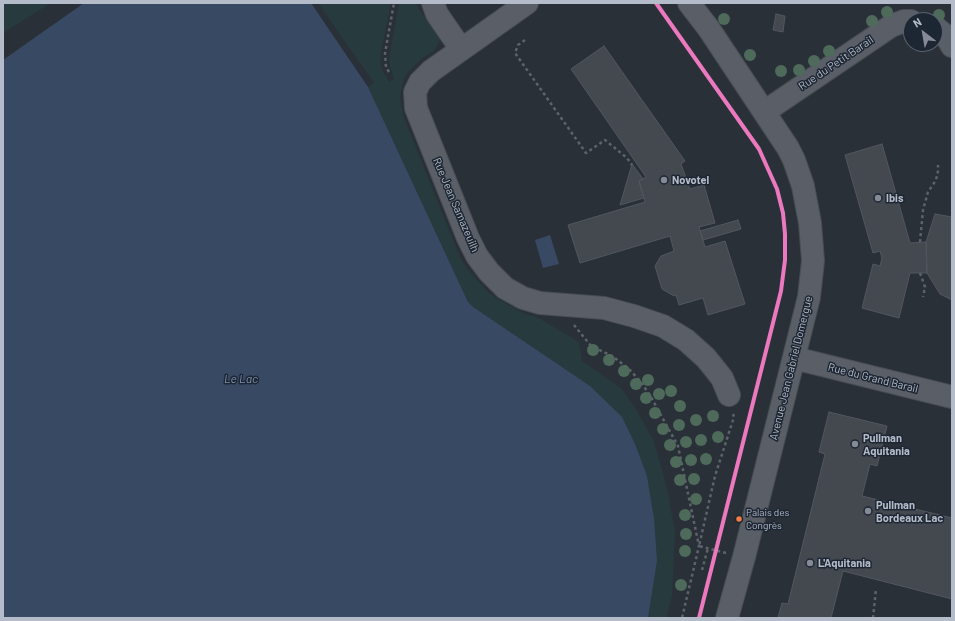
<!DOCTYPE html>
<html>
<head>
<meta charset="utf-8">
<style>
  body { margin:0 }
  #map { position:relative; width:955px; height:621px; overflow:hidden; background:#2a3038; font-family:Barlow,sans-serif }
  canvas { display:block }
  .frame { position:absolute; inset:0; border:4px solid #b4bcc9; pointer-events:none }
  .north { position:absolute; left:903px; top:12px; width:40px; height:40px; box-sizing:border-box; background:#1d2633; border:1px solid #59626f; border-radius:50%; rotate:329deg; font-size:11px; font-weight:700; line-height:16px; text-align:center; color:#b4bcc9 }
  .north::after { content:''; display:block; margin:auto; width:14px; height:18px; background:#848b96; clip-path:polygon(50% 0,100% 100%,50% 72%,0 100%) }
</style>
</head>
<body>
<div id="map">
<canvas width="955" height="621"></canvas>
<div class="frame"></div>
<div class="north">N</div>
</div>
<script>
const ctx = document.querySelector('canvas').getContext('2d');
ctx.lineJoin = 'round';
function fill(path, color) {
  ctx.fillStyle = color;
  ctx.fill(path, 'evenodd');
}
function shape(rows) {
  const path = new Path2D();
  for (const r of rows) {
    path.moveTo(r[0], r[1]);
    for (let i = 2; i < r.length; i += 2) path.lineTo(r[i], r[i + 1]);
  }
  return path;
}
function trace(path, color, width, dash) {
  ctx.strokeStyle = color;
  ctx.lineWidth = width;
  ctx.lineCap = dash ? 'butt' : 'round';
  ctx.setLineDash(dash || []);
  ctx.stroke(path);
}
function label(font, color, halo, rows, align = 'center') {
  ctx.font = font + ' Barlow,sans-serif';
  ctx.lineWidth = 3;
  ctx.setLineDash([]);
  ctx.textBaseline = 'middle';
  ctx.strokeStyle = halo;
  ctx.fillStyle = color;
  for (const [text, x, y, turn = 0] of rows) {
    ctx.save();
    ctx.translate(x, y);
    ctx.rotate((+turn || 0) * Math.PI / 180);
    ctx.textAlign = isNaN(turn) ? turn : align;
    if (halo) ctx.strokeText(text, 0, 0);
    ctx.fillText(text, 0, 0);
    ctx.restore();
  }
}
fill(shape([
  [3,3,51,3,3,33],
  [318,3,391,3,380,57,382,70,389,82,394,79,390,66,389,59,399,3,415,3,431,26,440,36,439,42,434,51,422,58,411,69,405,76,401,91,400,98,403,115,460,257,467,269,488,292,498,299,525,314,537,317,579,342,582,361,621,388,636,409,654,441,668,492,675,533,672,596,666,618,648,618,657,561,468,302,368,87,374,83]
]), '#273a3e');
fill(shape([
  [84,3,311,3,368,87,468,302,473,307,590,386,622,417,635,444,647,476,654,519,657,561,648,618,3,618,3,60],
  [550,235,559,264,543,268,535,240]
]), '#384963');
const building = shape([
  [776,14,785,16,783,32,773,30,776,14],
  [604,46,685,161,681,164,690,189,704,185,715,223,699,227,705,247,725,241,745,304,708,315,703,298,679,305,676,295,674,296,662,289,655,266,661,256,674,251,670,236,580,263,568,225,645,202,639,181,646,177,571,69,604,46],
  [882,144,910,243,926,242,927,273,910,273,899,318,862,308,873,264,880,266,882,258,880,251,873,253,845,155,882,144],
  [632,164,643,179,639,181,644,198,620,205,632,164],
  [935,214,952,217,952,300,940,294,927,273,926,242,935,214],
  [738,220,741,229,703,240,700,231,738,220],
  [829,412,887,426,877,466,870,464,862,496,952,518,952,599,843,571,831,618,778,618,782,603,788,604,825,454,819,452,829,412]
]);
fill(building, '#444950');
trace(building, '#52575f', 1);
const minor = shape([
  [433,3,437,14,461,49],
  [527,3,431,71,420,82,415,92,416,108,468,238,477,256,489,272,505,288,523,298,540,303,604,308,634,316,663,326,686,340,706,358,722,378,729,395],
  [689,3,709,29,788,148,794,160,803,186,810,223,813,261,809,297,744,557,727,618],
  [935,27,946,36,952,46],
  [764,112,891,26,904,21,911,21],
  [794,358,952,397]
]);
trace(minor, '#484c53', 24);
trace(shape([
  [525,40,518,45,515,53,586,153,605,140,627,158,632,165],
  [389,72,386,67,385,53,394,3],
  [920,242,923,210,928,192,936,180,938,171,938,165],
  [920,273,925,287,923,297],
  [574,325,591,346,612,356,628,368,641,382,651,397,678,446,699,546,682,618],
  [726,553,699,546,715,476,734,417,733,414],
  [702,570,708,548],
  [873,618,876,589]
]), '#5d636a', 2.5, [3, 3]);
trace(minor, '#5a5e66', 22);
trace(shape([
  [656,3,759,149,777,189,783,213,785,234,785,260,781,291,699,618]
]), '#ec78bf', 4);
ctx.fillStyle = '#4e6a5a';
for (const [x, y] of [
  [887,12],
  [939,15],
  [724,19],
  [872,21],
  [829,51],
  [750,55],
  [814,61],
  [799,70],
  [781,71],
  [593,350],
  [609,360],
  [624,371],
  [648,380],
  [636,384],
  [671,391],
  [659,394],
  [646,398],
  [680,406],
  [655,413],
  [713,416],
  [696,420],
  [679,425],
  [663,429],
  [718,437],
  [701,440],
  [686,442],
  [670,445],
  [706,459],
  [691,460],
  [676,462],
  [694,479],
  [680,480],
  [696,499],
  [685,515],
  [686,534],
  [685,551],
  [681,585]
]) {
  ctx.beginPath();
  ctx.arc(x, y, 6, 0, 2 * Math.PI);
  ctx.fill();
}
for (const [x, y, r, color] of [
  [664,180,4,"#848b96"],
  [878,198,4,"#848b96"],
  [855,444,4,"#848b96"],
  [868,511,4,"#848b96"],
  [739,519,3.5,"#f77d43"],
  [810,563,4,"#848b96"]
]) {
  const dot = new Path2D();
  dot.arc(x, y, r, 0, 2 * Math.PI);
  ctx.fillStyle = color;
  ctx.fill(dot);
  trace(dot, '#1d2633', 1.5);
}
label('10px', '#b4bcc9', '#1d2633', [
  ["Palais des",746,513],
  ["Congrès",746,526]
], 'left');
label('11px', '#b4bcc9', '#1d2633', [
  ["Rue du Petit Barail",836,63,-34],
  ["Rue Jean Samazeuilh",456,205,67],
  ["Avenue Jean Gabriel Domergue",791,368,-76],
  ["Rue du Grand Barail",873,378,14]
]);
label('bold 11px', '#b4bcc9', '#1d2633', [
  ["Novotel",672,180],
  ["Ibis",886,198],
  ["Pullman",863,438],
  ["Aquitania",863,451],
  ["Pullman",876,505],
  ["Bordeaux Lac",876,518],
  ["L'Aquitania",818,563]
], 'left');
label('italic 12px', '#7c92b1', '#1d2633', [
  ["Le Lac",241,379]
]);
</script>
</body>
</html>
